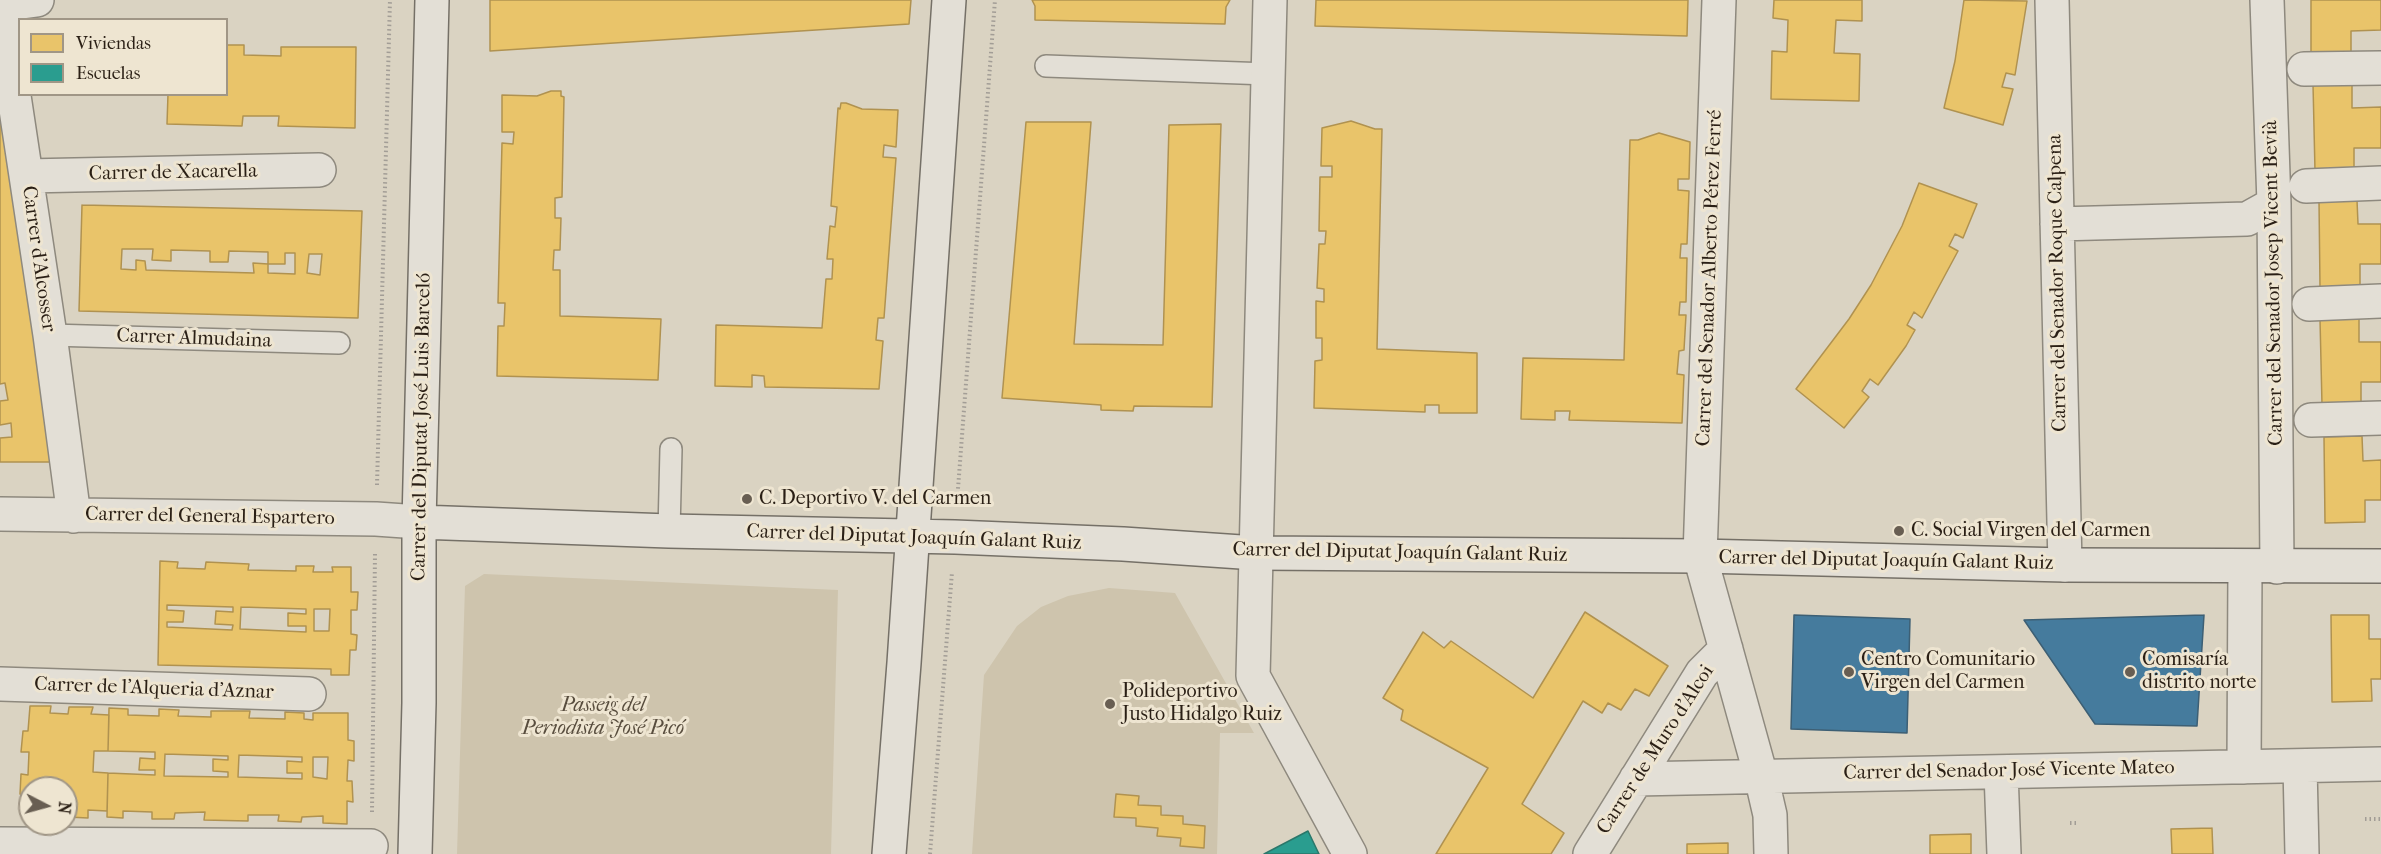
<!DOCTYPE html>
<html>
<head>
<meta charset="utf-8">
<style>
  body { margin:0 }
  #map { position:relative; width:2381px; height:854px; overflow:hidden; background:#dad3c2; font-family:"IM FELL French Canon",serif }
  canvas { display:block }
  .legend { position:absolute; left:18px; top:18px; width:210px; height:78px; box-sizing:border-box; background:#eee5d1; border:2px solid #a09686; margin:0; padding:8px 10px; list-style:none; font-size:18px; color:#2a1f15 }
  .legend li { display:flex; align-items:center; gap:12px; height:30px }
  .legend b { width:30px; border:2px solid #a09686 }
  .north { position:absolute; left:18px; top:776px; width:60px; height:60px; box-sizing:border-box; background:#eee5d1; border:2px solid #a09686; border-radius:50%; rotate:96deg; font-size:16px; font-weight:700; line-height:24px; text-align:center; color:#2a1f15 }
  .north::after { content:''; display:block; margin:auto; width:21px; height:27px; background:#685e52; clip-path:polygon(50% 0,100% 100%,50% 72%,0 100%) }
</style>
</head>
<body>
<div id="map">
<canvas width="2381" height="854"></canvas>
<ul class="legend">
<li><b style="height:16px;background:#e9c46a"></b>Viviendas</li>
<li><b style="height:16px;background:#2a9d8f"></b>Escuelas</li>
</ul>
<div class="north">N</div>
</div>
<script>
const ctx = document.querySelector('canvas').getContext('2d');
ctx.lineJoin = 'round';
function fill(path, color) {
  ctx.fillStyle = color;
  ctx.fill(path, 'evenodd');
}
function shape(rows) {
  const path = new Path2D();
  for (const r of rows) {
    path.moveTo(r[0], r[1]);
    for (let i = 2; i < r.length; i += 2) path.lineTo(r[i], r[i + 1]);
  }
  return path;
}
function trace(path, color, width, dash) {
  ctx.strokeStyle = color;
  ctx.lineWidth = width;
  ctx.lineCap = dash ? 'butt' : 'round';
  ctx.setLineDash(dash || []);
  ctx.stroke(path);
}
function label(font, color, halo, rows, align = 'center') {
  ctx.font = font + ' "IM FELL French Canon",serif';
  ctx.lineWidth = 6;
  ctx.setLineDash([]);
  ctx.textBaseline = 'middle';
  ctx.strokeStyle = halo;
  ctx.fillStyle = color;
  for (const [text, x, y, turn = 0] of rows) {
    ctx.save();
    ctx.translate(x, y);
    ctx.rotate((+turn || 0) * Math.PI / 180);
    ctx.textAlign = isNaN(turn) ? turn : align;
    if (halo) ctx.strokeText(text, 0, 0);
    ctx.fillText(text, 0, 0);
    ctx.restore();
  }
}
fill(shape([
  [484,574,838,590,831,854,457,854,465,586],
  [1109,588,1175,593,1254,733,1220,733,1217,854,972,854,984,675,1017,626,1041,607,1068,596],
  [1116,795,1138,796,1138,805,1161,806,1161,815,1183,816,1183,824,1205,826,1204,847,1180,846,1181,838,1158,836,1158,828,1136,826,1136,818,1114,817]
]), '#cec4ad');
const homes = shape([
  [490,0,911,0,909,24,490,51,490,0],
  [1032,0,1230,0,1226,7,1225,24,1035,20,1035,6,1032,0],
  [1316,0,1688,0,1687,36,1315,26,1316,0],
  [1774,0,1862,0,1862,21,1836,20,1834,53,1860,54,1859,101,1771,99,1772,51,1787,52,1788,20,1773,18,1774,0],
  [1964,0,2027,1,2015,75,2006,73,2002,87,2013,89,2003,125,1944,108,1955,61,1964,0],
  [2311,0,2381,0,2381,30,2351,31,2351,53,2311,53,2311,0],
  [226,45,244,45,244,55,281,56,281,47,356,47,355,128,278,126,279,116,243,116,242,126,167,124,168,94,226,94,226,45],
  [2352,83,2352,108,2381,107,2381,148,2354,148,2354,170,2315,171,2313,84,2352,83],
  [0,87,51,462,0,462,0,438,12,437,11,423,0,425,0,401,8,400,5,383,0,384,0,87],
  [551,91,561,91,561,96,564,97,562,197,555,198,555,218,561,218,560,250,554,250,553,270,560,270,560,316,661,319,658,380,497,376,498,326,504,326,505,303,498,303,502,143,513,144,514,132,502,132,502,95,537,96,551,91],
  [841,103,846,103,862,109,898,110,896,147,884,145,883,157,896,158,884,318,878,318,876,340,883,341,879,389,765,387,764,376,752,375,752,387,715,386,716,325,822,328,826,279,832,279,833,259,827,259,830,226,835,227,837,207,831,206,838,108,840,109,841,103],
  [1351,121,1375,129,1382,129,1377,349,1477,353,1477,413,1439,413,1439,405,1425,405,1425,412,1314,408,1315,361,1322,360,1322,338,1316,338,1316,301,1324,302,1324,289,1317,288,1319,244,1325,244,1326,231,1319,231,1320,177,1332,177,1332,166,1321,166,1322,128,1351,121],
  [1026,122,1091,122,1074,344,1163,345,1169,125,1221,124,1212,407,1134,406,1133,411,1101,410,1101,405,1002,398,1026,122],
  [1659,133,1690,142,1689,179,1678,179,1678,190,1689,191,1687,244,1681,244,1680,258,1687,258,1686,302,1680,302,1679,315,1686,315,1684,350,1679,351,1677,374,1684,375,1682,423,1569,420,1570,411,1555,411,1555,420,1521,419,1523,358,1624,360,1630,140,1638,140,1659,133],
  [1919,183,1977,204,1963,238,1955,234,1949,246,1958,251,1922,318,1914,312,1907,325,1915,330,1906,346,1878,385,1870,379,1862,391,1869,397,1844,428,1796,389,1849,319,1871,285,1902,226,1919,183],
  [2357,200,2358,224,2381,224,2381,264,2360,264,2360,286,2320,287,2319,201,2357,200],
  [82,205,362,211,358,318,79,311,82,205],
  [122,249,153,249,152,260,171,261,171,250,210,251,210,262,228,262,229,251,268,252,268,264,253,263,254,273,146,270,145,261,136,260,136,270,121,269,122,249],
  [285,253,295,253,295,274,268,273,268,264,285,264,285,253],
  [309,254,322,254,320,275,307,273,309,254],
  [2359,318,2359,342,2381,342,2381,382,2361,382,2361,404,2322,405,2320,319,2359,318],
  [2362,436,2363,461,2381,460,2381,500,2365,500,2365,522,2325,523,2324,437,2362,436],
  [160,561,178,562,177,568,205,569,206,562,249,564,248,570,296,571,296,566,314,566,313,572,333,572,332,567,351,567,351,592,358,592,357,610,351,610,351,634,357,635,356,650,350,650,349,675,331,675,331,669,158,665,160,561],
  [167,605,233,607,233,612,216,611,215,624,233,625,232,630,167,627,167,622,183,622,184,611,167,610,167,605],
  [241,607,306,609,306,614,288,613,288,626,306,626,306,632,240,629,241,607],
  [314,609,330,609,329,631,314,631,314,609],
  [1585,612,1668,666,1649,696,1635,689,1621,710,1608,703,1602,713,1583,701,1522,804,1564,833,1551,854,1436,854,1488,768,1401,720,1403,710,1383,698,1423,632,1444,648,1451,641,1533,698,1585,612],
  [2331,615,2369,615,2369,639,2381,639,2381,679,2371,679,2372,701,2332,702,2331,615],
  [30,706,51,706,50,713,68,714,69,707,93,707,91,714,109,715,108,751,94,751,93,772,108,773,107,811,88,810,88,818,68,817,66,788,30,788,30,816,26,815,27,796,20,794,21,774,28,775,29,752,21,752,23,731,28,731,30,706],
  [109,708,128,709,128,715,159,716,159,709,179,710,178,716,211,717,211,711,250,711,249,718,285,719,285,712,304,713,304,719,313,720,313,713,348,713,348,740,354,741,354,761,348,760,347,781,352,781,353,802,347,801,347,824,323,823,323,816,302,817,301,822,278,821,279,815,248,815,248,821,204,820,205,812,175,813,174,819,152,819,152,812,123,811,123,818,107,817,108,773,155,775,155,770,139,770,140,758,155,759,155,752,108,751,109,708],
  [165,754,228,756,228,760,213,759,213,771,228,772,228,777,164,776,165,754],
  [239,755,302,757,302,762,287,761,287,773,302,773,302,779,238,777,239,755],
  [313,757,328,757,327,779,313,777,313,757],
  [1116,794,1139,796,1138,805,1161,806,1161,815,1183,816,1183,824,1205,826,1204,848,1180,846,1181,838,1157,836,1158,828,1136,826,1136,818,1114,817,1116,794],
  [2212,828,2213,854,2172,854,2171,829,2212,828],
  [1971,834,1971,854,1930,854,1930,835,1971,834],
  [1728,843,1728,854,1687,854,1687,844,1728,843]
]);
fill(homes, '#e9c46a');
trace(homes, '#b09250', 1.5);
const schools = shape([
  [1308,831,1319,854,1264,854,1308,831]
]);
fill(schools, '#2a9d8f');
trace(schools, '#2a776a', 1.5);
const public = shape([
  [1794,615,1910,619,1907,733,1791,729,1794,615],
  [2204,615,2197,726,2095,724,2024,620,2204,615]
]);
fill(public, '#457b9d');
trace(public, '#3d5f74', 1.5);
const lane = shape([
  [1046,66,1268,74],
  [50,335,339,343],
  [669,531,671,449]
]);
const street = shape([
  [1270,0,1253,676,1350,854],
  [1719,0,1700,556,1761,776,1770,815,1771,854],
  [2052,0,2065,565],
  [2267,0,2274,204,2277,567],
  [0,3,50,335,74,516],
  [0,5,37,0],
  [2304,69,2381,68],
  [26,176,319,170],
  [2306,186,2381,183],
  [2057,224,2247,219,2274,204],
  [2309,304,2381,301],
  [2311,420,2381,418],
  [0,514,376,519,419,522],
  [0,684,309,694],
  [2300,766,2302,854],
  [2244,767,2245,567],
  [2001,772,2004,854],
  [1636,779,2381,764],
  [0,844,371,846],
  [1590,854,1702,673,1726,649]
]);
const secondary = shape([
  [419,522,669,531,955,537,1123,544,1256,553,1700,556,2065,565,2381,566],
  [415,854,419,703,419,522,432,0],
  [889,854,904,663,949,0]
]);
trace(lane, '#8e897e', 24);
trace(street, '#8e897e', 36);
trace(secondary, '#757067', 36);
trace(shape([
  [377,485,390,0],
  [957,502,995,0],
  [372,812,375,553],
  [2365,819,2381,819],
  [2070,823,2076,823],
  [930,854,952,572]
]), '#a29d96', 4, [1.5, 3]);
trace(lane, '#e3dfd6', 21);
trace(street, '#e3dfd6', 33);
trace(secondary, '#e3dfd6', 33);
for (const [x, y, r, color] of [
  [747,499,6,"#685e52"],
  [1899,531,6,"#685e52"],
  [1849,672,6,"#685e52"],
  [2130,672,6,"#685e52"],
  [1110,704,6,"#685e52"]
]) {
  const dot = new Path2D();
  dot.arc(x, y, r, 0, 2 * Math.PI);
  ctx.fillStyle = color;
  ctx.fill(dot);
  trace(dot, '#eee5d1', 2);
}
label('20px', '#2a1f15', '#eee5d1', [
  ["Carrer de Xacarella",173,173,-1],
  ["Carrer d'Alcosser",38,259,82],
  ["Carrer del Senador Alberto Pérez Ferré",1710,278,-88],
  ["Carrer del Senador Roque Calpena",2058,283,-91],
  ["Carrer del Senador Josep Vicent Bevià",2274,283,-91],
  ["Carrer Almudaina",194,339,2],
  ["Carrer del Diputat José Luis Barceló",422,427,-89],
  ["Carrer del General Espartero",210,517,1],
  ["Carrer del Diputat Joaquín Galant Ruiz",914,538,2],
  ["Carrer del Diputat Joaquín Galant Ruiz",1400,553,1],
  ["Carrer del Diputat Joaquín Galant Ruiz",1886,561,1],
  ["Carrer de l'Alqueria d'Aznar",154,689,2],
  ["Carrer de Muro d'Alcoi",1656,750,-57],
  ["Carrer del Senador José Vicente Mateo",2009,771,-1]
]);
label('20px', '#2a1f15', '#eee5d1', [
  ["C. Deportivo V. del Carmen",759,499],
  ["C. Social Virgen del Carmen",1911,531],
  ["Centro Comunitario",1861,660],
  ["Virgen del Carmen",1861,683],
  ["Comisaría",2142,660],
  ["distrito norte",2142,683],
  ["Polideportivo",1122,692],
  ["Justo Hidalgo Ruiz",1122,715]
], 'left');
label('italic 20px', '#584d3e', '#eee5d1', [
  ["Passeig del",603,706],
  ["Periodista José Picó",603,729]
]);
</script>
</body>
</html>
